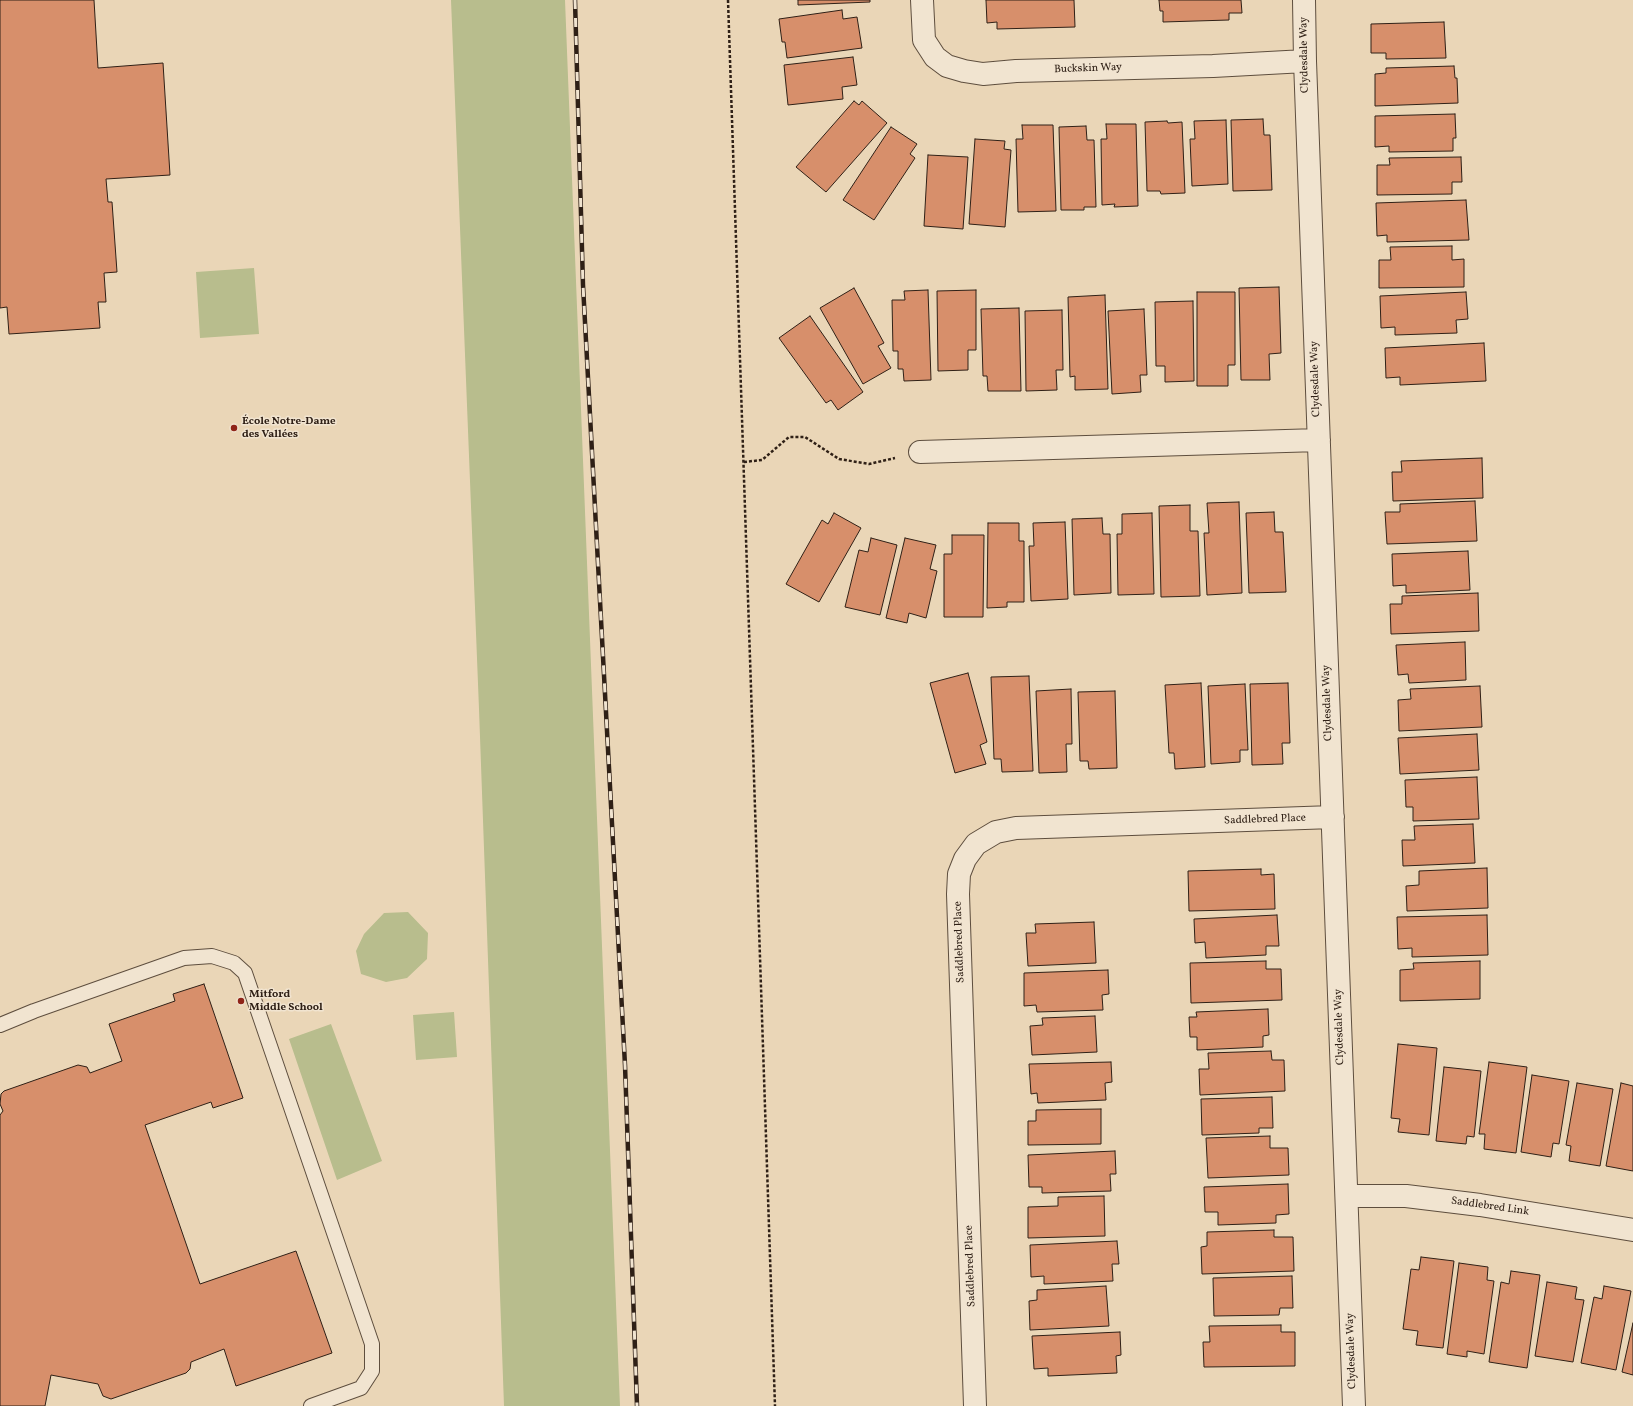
<!DOCTYPE html>
<html>
<head>
<meta charset="utf-8">
<style>
  body { margin:0 }
  canvas { display:block; background:#ead6b7 }
</style>
</head>
<body>
<canvas width="1633" height="1406"></canvas>
<script>
const ctx = document.querySelector('canvas').getContext('2d');
ctx.lineJoin = 'round';
function fill(path, color) {
  ctx.fillStyle = color;
  ctx.fill(path, 'evenodd');
}
function shape(rows) {
  const path = new Path2D();
  for (const r of rows) {
    path.moveTo(r[0], r[1]);
    for (let i = 2; i < r.length; i += 2) path.lineTo(r[i], r[i + 1]);
  }
  return path;
}
function trace(path, color, width, dash) {
  ctx.strokeStyle = color;
  ctx.lineWidth = width;
  ctx.lineCap = dash ? 'butt' : 'round';
  ctx.setLineDash(dash || []);
  ctx.stroke(path);
}
function label(font, color, halo, rows, align = 'center') {
  ctx.font = font + ' Vollkorn,serif';
  ctx.lineWidth = 3;
  ctx.setLineDash([]);
  ctx.textBaseline = 'middle';
  ctx.strokeStyle = halo;
  ctx.fillStyle = color;
  for (const [text, x, y, turn = 0] of rows) {
    ctx.save();
    ctx.translate(x, y);
    ctx.rotate((+turn || 0) * Math.PI / 180);
    ctx.textAlign = isNaN(turn) ? turn : align;
    if (halo) ctx.strokeText(text, 0, 0);
    ctx.fillText(text, 0, 0);
    ctx.restore();
  }
}
fill(shape([
  [451,0,565,0,620,1406,504,1406,479,709],
  [254,268,259,334,200,338,196,272],
  [408,912,428,933,427,959,407,978,386,982,361,974,356,951,364,934,384,913],
  [454,1012,457,1057,416,1060,413,1015],
  [331,1024,382,1161,337,1180,289,1039]
]), '#b8bd8d');
const building = shape([
  [0,0,94,0,98,68,163,63,170,175,106,179,108,202,112,202,117,272,104,273,106,302,98,302,100,328,9,334,7,307,0,308,0,0],
  [798,0,870,0,870,2,798,5,798,0],
  [986,0,1074,0,1075,27,997,29,997,22,987,23,986,0],
  [1159,0,1241,0,1242,13,1229,13,1229,20,1163,22,1163,11,1160,11,1159,0],
  [842,10,843,19,857,17,862,48,787,58,785,42,782,42,779,19,842,10],
  [1444,22,1446,58,1386,59,1386,53,1371,53,1371,24,1444,22],
  [853,57,857,85,842,87,843,99,788,105,784,65,853,57],
  [1454,66,1455,78,1457,78,1458,103,1375,106,1375,74,1386,73,1386,68,1454,66],
  [854,101,859,105,862,101,887,123,826,192,796,167,854,101],
  [1455,114,1456,138,1453,138,1453,151,1389,152,1389,146,1375,147,1375,116,1455,114],
  [1263,119,1264,135,1270,135,1272,190,1233,191,1231,120,1263,119],
  [1226,120,1228,184,1192,186,1190,139,1195,139,1194,121,1226,120],
  [1167,121,1168,123,1182,122,1185,193,1161,194,1160,191,1147,191,1145,122,1167,121],
  [1106,124,1136,124,1138,206,1114,207,1115,204,1102,205,1101,139,1107,139,1106,124],
  [1022,125,1053,125,1056,211,1018,212,1016,139,1023,139,1022,125],
  [1086,126,1087,140,1094,140,1096,207,1084,207,1084,210,1061,210,1059,127,1086,126],
  [891,127,917,144,910,154,915,158,874,220,843,200,891,127],
  [975,139,1005,141,1004,149,1011,150,1005,227,969,224,975,139],
  [928,155,968,157,963,229,924,226,928,155],
  [1461,157,1462,182,1452,182,1452,194,1377,195,1377,165,1390,165,1389,158,1461,157],
  [1466,200,1469,240,1387,242,1387,235,1377,236,1376,203,1466,200],
  [1452,246,1452,260,1464,259,1464,287,1379,288,1379,260,1391,260,1390,247,1452,246],
  [1279,287,1281,353,1269,354,1270,380,1241,380,1239,288,1279,287],
  [854,288,884,343,878,346,891,368,863,384,820,308,854,288],
  [928,290,931,380,904,381,903,369,898,369,898,351,893,351,892,300,905,300,904,291,928,290],
  [976,290,976,350,968,350,968,370,938,371,937,291,976,290],
  [1197,292,1235,292,1235,365,1228,365,1228,386,1197,386,1197,292],
  [1466,292,1468,319,1456,320,1457,333,1395,335,1395,327,1381,328,1380,296,1466,292],
  [1105,295,1108,389,1075,390,1075,376,1070,377,1068,297,1105,295],
  [1193,301,1194,381,1165,382,1165,366,1156,366,1155,302,1193,301],
  [1019,308,1021,391,988,391,987,376,983,376,981,309,1019,308],
  [1144,309,1147,375,1140,375,1141,392,1112,394,1108,311,1144,309],
  [1062,310,1063,370,1056,370,1057,390,1026,391,1025,311,1062,310],
  [810,316,863,392,838,410,831,400,826,403,779,338,810,316],
  [1484,343,1486,381,1400,385,1400,377,1386,378,1385,348,1484,343],
  [1482,458,1483,498,1393,501,1392,472,1402,472,1401,461,1482,458],
  [1475,501,1477,541,1387,544,1385,512,1400,512,1400,504,1475,501],
  [1239,502,1242,593,1207,595,1204,533,1209,533,1207,503,1239,502],
  [1190,505,1190,531,1198,531,1200,596,1161,597,1159,506,1190,505],
  [1274,512,1275,532,1283,532,1286,592,1249,593,1246,513,1274,512],
  [834,513,861,528,819,602,786,584,822,520,828,524,834,513],
  [1152,513,1154,594,1118,595,1117,534,1122,534,1122,514,1152,513],
  [1102,518,1103,534,1110,534,1111,593,1074,595,1072,519,1102,518],
  [1065,522,1068,599,1031,601,1029,546,1034,546,1033,523,1065,522],
  [988,523,1019,523,1019,541,1024,541,1024,602,1007,602,1007,607,987,608,988,523],
  [952,535,984,535,983,617,944,617,944,554,952,554,952,535],
  [871,538,897,545,880,615,845,607,859,550,868,552,871,538],
  [905,538,936,545,930,569,937,571,926,618,909,613,907,623,886,618,905,538],
  [1468,551,1470,590,1406,593,1406,585,1393,586,1392,554,1468,551],
  [1478,593,1479,631,1391,634,1390,604,1402,604,1402,596,1478,593],
  [1465,642,1466,680,1409,683,1408,674,1398,675,1396,645,1465,642],
  [968,673,987,742,980,745,986,764,955,773,930,683,968,673],
  [1029,676,1033,771,1002,772,1001,759,994,759,991,677,1029,676],
  [1201,683,1205,767,1175,769,1174,753,1169,753,1165,685,1201,683],
  [1288,683,1290,743,1282,743,1283,764,1252,765,1250,684,1288,683],
  [1245,684,1248,750,1240,750,1240,762,1211,764,1208,686,1245,684],
  [1480,686,1482,727,1399,731,1398,700,1411,699,1410,689,1480,686],
  [1071,689,1072,744,1066,744,1067,772,1039,773,1036,691,1071,689],
  [1115,691,1117,768,1089,769,1088,761,1080,761,1078,692,1115,691],
  [1477,734,1479,770,1400,774,1398,738,1477,734],
  [1477,777,1479,819,1413,821,1413,807,1406,807,1405,780,1477,777],
  [1473,824,1475,863,1403,866,1402,840,1415,840,1414,826,1473,824],
  [1487,868,1488,908,1407,911,1406,886,1419,885,1419,871,1487,868],
  [1261,869,1261,875,1274,874,1275,909,1189,911,1188,871,1261,869],
  [1277,915,1279,946,1266,946,1266,955,1206,958,1205,942,1195,943,1194,919,1277,915],
  [1487,915,1488,955,1412,957,1412,948,1398,949,1397,917,1487,915],
  [1094,922,1096,963,1028,966,1026,933,1036,933,1035,924,1094,922],
  [1266,961,1266,969,1281,969,1282,1000,1191,1003,1190,963,1266,961],
  [1480,961,1480,999,1400,1001,1400,970,1414,969,1413,963,1480,961],
  [1108,970,1109,994,1102,995,1103,1010,1037,1012,1036,1005,1024,1006,1024,973,1108,970],
  [204,984,243,1098,213,1108,211,1102,145,1125,200,1284,296,1251,332,1353,236,1386,224,1349,191,1362,190,1369,186,1373,111,1399,103,1396,98,1384,51,1375,45,1406,0,1406,0,1115,3,1111,0,1104,1,1094,4,1091,78,1065,87,1067,90,1073,122,1061,109,1024,175,1001,173,994,204,984],
  [1268,1009,1269,1035,1263,1036,1263,1047,1197,1050,1197,1037,1190,1037,1189,1017,1197,1017,1196,1012,1268,1009],
  [1095,1016,1097,1052,1032,1055,1030,1026,1043,1025,1042,1018,1095,1016],
  [1398,1044,1437,1048,1429,1135,1398,1132,1400,1119,1391,1118,1398,1044],
  [1271,1051,1272,1060,1284,1060,1285,1091,1200,1095,1199,1069,1209,1069,1208,1053,1271,1051],
  [1111,1062,1112,1082,1105,1083,1106,1100,1038,1103,1037,1093,1031,1094,1029,1064,1111,1062],
  [1489,1062,1527,1067,1516,1153,1484,1149,1485,1134,1479,1134,1489,1062],
  [1444,1067,1481,1071,1474,1137,1467,1136,1466,1144,1436,1141,1444,1067],
  [1532,1075,1569,1081,1559,1144,1553,1143,1551,1157,1521,1152,1532,1075],
  [1577,1083,1613,1089,1600,1166,1569,1161,1571,1146,1566,1145,1577,1083],
  [1621,1083,1633,1086,1633,1171,1606,1166,1621,1083],
  [1272,1097,1273,1128,1259,1128,1259,1133,1202,1135,1201,1099,1272,1097],
  [1101,1109,1101,1144,1028,1145,1028,1121,1036,1121,1036,1110,1101,1109],
  [1270,1136,1270,1148,1288,1148,1289,1175,1208,1178,1206,1138,1270,1136],
  [1115,1151,1116,1174,1110,1174,1111,1191,1042,1193,1042,1187,1029,1187,1028,1155,1115,1151],
  [1288,1184,1289,1214,1276,1215,1276,1223,1218,1225,1218,1212,1205,1212,1204,1187,1288,1184],
  [1104,1196,1105,1236,1028,1238,1028,1207,1058,1206,1058,1197,1104,1196],
  [1274,1230,1274,1237,1293,1237,1294,1271,1202,1274,1201,1247,1207,1246,1207,1232,1274,1230],
  [1117,1241,1119,1264,1112,1264,1113,1281,1044,1284,1044,1276,1031,1277,1030,1245,1117,1241],
  [1421,1257,1454,1261,1443,1348,1416,1345,1418,1331,1403,1329,1411,1269,1419,1270,1421,1257],
  [1459,1263,1488,1267,1487,1280,1494,1281,1484,1354,1467,1351,1467,1357,1447,1354,1459,1263],
  [1511,1271,1540,1275,1527,1368,1489,1362,1501,1282,1509,1284,1511,1271],
  [1292,1276,1293,1308,1280,1308,1279,1315,1214,1316,1213,1278,1292,1276],
  [1547,1282,1577,1287,1575,1299,1584,1300,1573,1362,1535,1356,1547,1282],
  [1106,1286,1109,1326,1030,1330,1029,1301,1037,1300,1037,1290,1106,1286],
  [1604,1286,1631,1291,1616,1370,1581,1363,1594,1297,1602,1299,1604,1286],
  [1633,1323,1633,1375,1622,1372,1633,1323],
  [1281,1325,1281,1332,1295,1332,1295,1366,1204,1367,1203,1342,1210,1342,1209,1326,1281,1325],
  [1120,1332,1121,1355,1116,1356,1117,1373,1048,1376,1048,1368,1034,1369,1032,1336,1120,1332]
]);
fill(building, '#d78f6b');
trace(building, '#2f2016', 1);
const service = shape([
  [0,1025,34,1011,184,958,212,956,234,963,245,973,372,1344,372,1371,361,1388,311,1406]
]);
const minor = shape([
  [922,0,924,40,935,57,947,66,964,71,983,74,1016,71,1213,66,1305,61],
  [1304,0,1305,61,1354,1406],
  [920,452,1319,440],
  [1347,1196,1406,1196,1480,1205,1633,1230],
  [975,1406,958,894,959,874,965,859,976,844,996,832,1016,828,1333,817]
]);
trace(service, '#5e4e3e', 16);
trace(minor, '#5e4e3e', 24);
trace(shape([
  [728,0,775,1406],
  [744,462,762,460,789,437,805,437,839,459,869,464,895,458]
]), '#2f2016', 2.5, [3, 2]);
trace(service, '#f1e4d0', 14);
trace(minor, '#f1e4d0', 22);
const rail = shape([
  [575,0,583,285,625,1065,637,1406]
]);
trace(rail, '#2f2016', 4.5);
trace(rail, '#f1e4d0', 3, [9]);
for (const [x, y, r, color] of [
  [234,428,4,"#8f2418"],
  [241,1001,4,"#8f2418"]
]) {
  const dot = new Path2D();
  dot.arc(x, y, r, 0, 2 * Math.PI);
  ctx.fillStyle = color;
  ctx.fill(dot);
  trace(dot, '#f1e4d0', 1.5);
}
label('11px', '#2f2016', '#f1e4d0', [
  ["Clydesdale Way",1305,55,-91],
  ["Buckskin Way",1088,69,-2],
  ["Clydesdale Way",1316,379,-92],
  ["Clydesdale Way",1328,703,-92],
  ["Saddlebred Place",1265,820,-2],
  ["Saddlebred Place",960,942,-92],
  ["Clydesdale Way",1340,1027,-92],
  ["Saddlebred Link",1490,1207,8],
  ["Saddlebred Place",971,1266,-92],
  ["Clydesdale Way",1352,1351,-92]
]);
label('bold 11px', '#2f2016', '#f1e4d0', [
  ["École Notre-Dame",242,422],
  ["des Vallées",242,435],
  ["Mitford",249,995],
  ["Middle School",249,1008]
], 'left');
</script>
</body>
</html>
